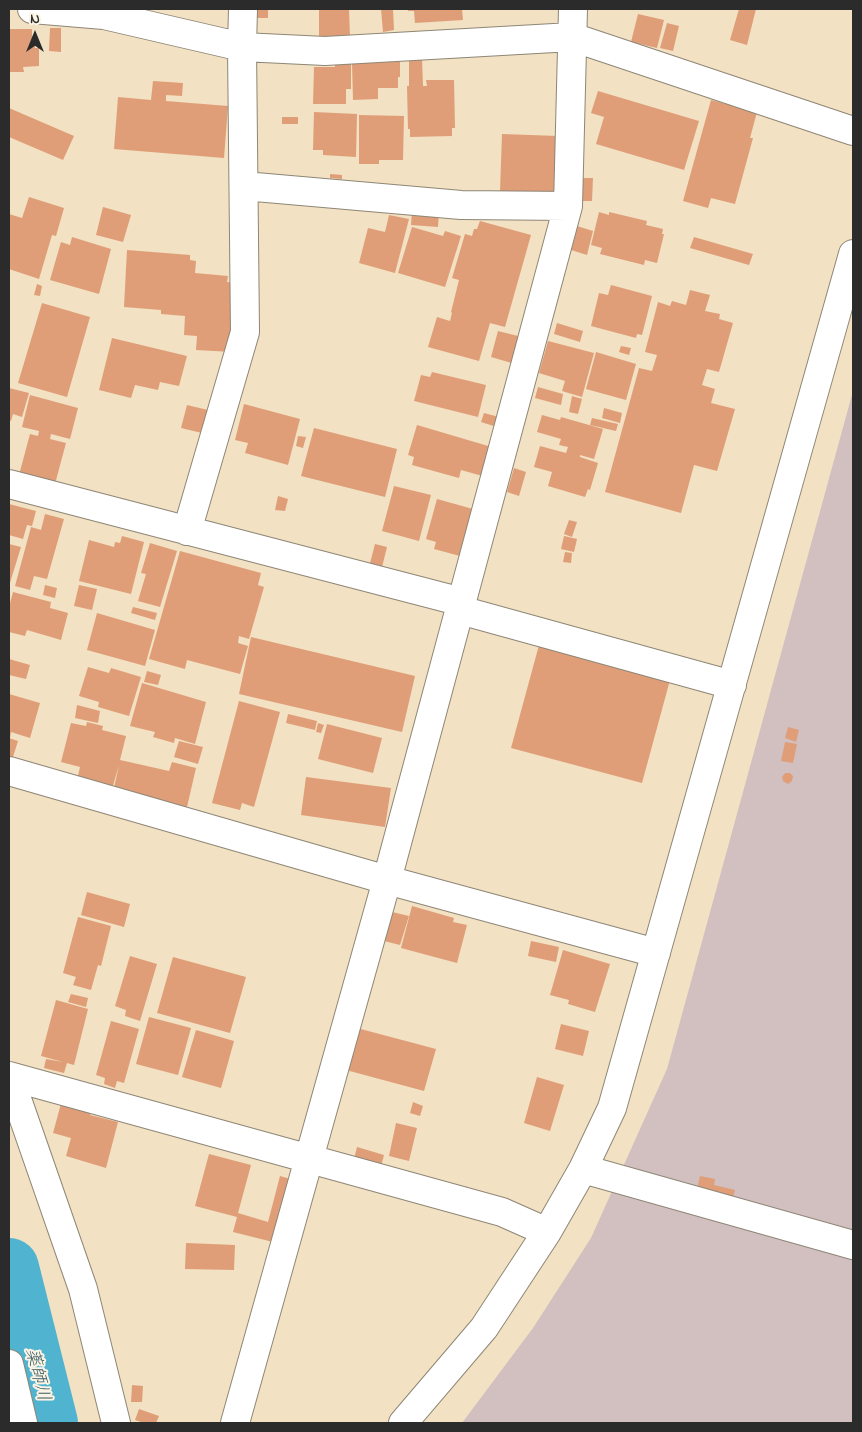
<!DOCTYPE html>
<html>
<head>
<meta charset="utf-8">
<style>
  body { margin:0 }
  #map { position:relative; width:862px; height:1432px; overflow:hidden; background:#f2e1c2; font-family:"Indie Flower",sans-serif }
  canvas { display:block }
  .frame { position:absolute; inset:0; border:10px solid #2b2b2b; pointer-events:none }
  .north { position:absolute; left:10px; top:10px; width:50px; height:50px; -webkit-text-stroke:4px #fcf5e5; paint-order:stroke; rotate:0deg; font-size:14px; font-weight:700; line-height:20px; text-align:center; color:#2b2b2b }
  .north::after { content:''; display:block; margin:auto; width:18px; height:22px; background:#2b2b2b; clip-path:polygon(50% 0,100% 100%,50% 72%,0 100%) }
</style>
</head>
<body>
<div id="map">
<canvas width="862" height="1432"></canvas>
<div class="frame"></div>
<div class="north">N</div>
</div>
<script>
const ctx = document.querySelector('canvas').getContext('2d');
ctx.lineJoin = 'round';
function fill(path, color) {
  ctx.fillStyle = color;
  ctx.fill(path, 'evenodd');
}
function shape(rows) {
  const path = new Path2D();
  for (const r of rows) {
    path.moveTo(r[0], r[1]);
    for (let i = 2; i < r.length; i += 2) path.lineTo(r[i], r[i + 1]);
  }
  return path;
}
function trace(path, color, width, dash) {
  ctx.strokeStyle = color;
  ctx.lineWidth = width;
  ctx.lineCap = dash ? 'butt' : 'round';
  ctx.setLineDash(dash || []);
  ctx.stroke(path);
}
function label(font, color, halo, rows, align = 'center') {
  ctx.font = font + ' "Indie Flower","Klee One",sans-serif';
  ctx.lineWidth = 4;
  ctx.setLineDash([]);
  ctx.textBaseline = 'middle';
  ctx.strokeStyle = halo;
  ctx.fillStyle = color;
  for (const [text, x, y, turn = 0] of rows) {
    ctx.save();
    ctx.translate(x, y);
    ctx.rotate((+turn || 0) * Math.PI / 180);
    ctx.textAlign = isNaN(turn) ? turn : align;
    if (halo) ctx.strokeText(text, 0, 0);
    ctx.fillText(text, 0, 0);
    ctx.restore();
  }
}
fill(shape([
  [853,391,853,1423,462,1423,533,1328,591,1238,667,1069]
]), '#d2bfc0');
trace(shape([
  [9,1268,48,1423]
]), '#50b3cf', 60);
fill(shape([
  [246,9,268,9,268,18,246,18],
  [319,9,349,9,350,37,319,37],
  [381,9,393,9,394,30,383,32],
  [408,9,462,9,463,20,415,23,414,11,408,11],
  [739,9,756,9,747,45,730,40],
  [638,14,664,20,657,48,631,42],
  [667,23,679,26,673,51,660,48],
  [50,28,61,28,61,52,49,51],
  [9,29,32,29,32,36,35,36,35,48,39,48,39,66,23,67,24,72,9,72],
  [409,58,422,58,423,86,427,86,426,80,454,80,455,128,452,128,452,136,410,137,410,129,408,129,407,86,409,86],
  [388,59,400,59,400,77,398,77,398,88,378,88,378,99,353,100,352,63,388,62],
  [335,64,351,64,351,89,346,89,346,104,313,104,314,67,335,67],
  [153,81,183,83,182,96,166,95,166,101,228,106,224,158,114,149,118,97,151,100],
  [598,91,699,121,684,170,596,144,604,117,591,113],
  [711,100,757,112,750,138,753,138,735,204,711,198,708,208,683,201],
  [9,108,74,136,63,160,9,137],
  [314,112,357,114,356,157,323,155,323,150,313,150],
  [359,115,404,116,403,160,379,160,379,164,359,164],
  [282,117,298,117,298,124,282,124],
  [502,134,558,136,556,193,500,191],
  [330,174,342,175,342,179,330,178],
  [583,178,593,178,592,201,583,201],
  [29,197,64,208,56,236,52,235,39,279,9,269,9,214,22,218],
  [103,207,131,215,123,242,96,235],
  [412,210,439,212,438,227,411,225],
  [599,212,609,215,609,212,647,221,646,225,663,229,662,234,664,234,657,263,645,260,644,265,600,254,602,248,591,245],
  [389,215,409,219,395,273,359,263,368,228,385,232],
  [480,221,531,235,505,327,490,323,479,361,428,347,437,317,450,321,452,313,451,312,459,280,452,278,465,234,472,236,474,229,477,229],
  [577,226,593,231,587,255,571,250],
  [412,227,443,236,445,231,461,236,445,287,398,273],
  [72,237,111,249,99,294,50,280,61,242,70,245],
  [694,237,753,254,749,265,690,248],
  [127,250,190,255,190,260,196,261,195,273,228,276,227,282,237,283,232,352,196,350,197,336,184,335,185,316,161,314,161,310,124,307],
  [37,284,42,286,40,296,34,295],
  [611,285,652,296,642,335,637,334,636,338,591,326,599,293,608,295],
  [690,290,710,295,705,311,720,314,719,319,733,323,719,372,707,369,702,385,715,389,711,403,735,409,717,471,694,465,681,513,605,492,639,368,652,371,657,355,645,352,658,302,670,306,672,301,686,305],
  [42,303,90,317,67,397,18,383],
  [557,323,583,331,580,342,554,334],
  [498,331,522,337,515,364,491,357],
  [112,338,187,356,179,386,160,382,158,390,135,385,131,398,99,390],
  [548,341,594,353,582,397,562,391,565,381,539,373],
  [621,346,631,348,629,355,619,352],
  [596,352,636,364,626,400,586,389],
  [432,372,486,385,478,417,414,401,421,375,430,377],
  [538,387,563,394,561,405,535,398],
  [9,388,29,393,22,417,13,414,11,421,9,420],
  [30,395,78,408,70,439,51,434,50,439,66,443,55,484,19,475,30,434,38,436,39,431,22,427],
  [572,396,582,399,578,414,569,412],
  [244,404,300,419,288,465,245,453,248,443,235,440],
  [187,405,212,411,206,434,181,428],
  [604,408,622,413,620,423,602,418],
  [484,413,503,418,500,428,481,422],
  [542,415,560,420,561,417,603,429,594,459,580,455,580,457,598,463,590,490,588,489,585,497,548,486,552,472,534,467,540,446,566,453,568,447,559,445,561,439,537,432],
  [592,418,618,424,616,431,590,425],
  [417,425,495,448,486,477,461,470,459,478,412,465,414,457,408,455],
  [314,428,397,449,385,497,301,476],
  [298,436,306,437,303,448,296,446],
  [514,468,526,472,519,496,507,492],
  [394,486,431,495,419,541,382,531],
  [278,496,288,499,285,511,275,510],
  [437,499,473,509,460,556,434,549,436,542,426,539],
  [9,504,36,511,32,526,27,525,23,539,9,535],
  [45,514,64,519,47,579,34,576,30,590,15,586,31,527,41,530],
  [569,520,577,522,572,537,564,534],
  [122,536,144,542,131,594,79,581,89,540,114,547,115,542,120,543],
  [564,536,577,539,574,552,561,549],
  [150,543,177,551,160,607,138,601,146,574,141,573],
  [9,544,21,547,9,586],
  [375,544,387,547,381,571,369,567],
  [180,551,261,573,258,585,264,587,249,639,239,636,238,643,248,646,240,674,187,660,185,669,149,659],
  [565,552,572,553,571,563,563,562],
  [45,585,57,588,55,598,43,595],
  [79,585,97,589,92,610,74,606],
  [13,592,51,602,50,608,68,613,61,640,27,630,25,636,9,632,9,607],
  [133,607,157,613,155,620,131,613],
  [97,613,155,630,145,666,87,650],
  [251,637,415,676,402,732,239,694],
  [539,645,670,680,642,783,511,748],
  [9,659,30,665,26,679,9,675],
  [88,667,109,673,111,668,141,677,129,716,98,707,99,702,79,696],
  [147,671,161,675,158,685,144,682],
  [142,683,206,702,195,744,175,738,174,743,153,737,155,732,130,726],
  [9,694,40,703,30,738,11,732,10,738,9,738],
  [239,701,280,712,254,807,242,803,240,810,212,803],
  [77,705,100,711,98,723,75,718],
  [288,714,317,721,315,730,286,723],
  [87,722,103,726,102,730,126,736,120,760,169,771,172,762,196,768,187,807,114,788,119,765,112,789,77,780,80,767,61,762,71,723,86,726],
  [318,723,324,725,321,733,316,732],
  [327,724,382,738,373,773,318,759],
  [788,727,799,730,796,742,785,738],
  [9,738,18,741,12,760,9,759],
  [179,741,203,747,198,764,174,757],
  [785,742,797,744,793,763,781,761],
  [785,773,790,773,793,776,792,781,788,784,783,781,782,777],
  [306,777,391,788,385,827,301,815],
  [87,892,130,904,124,927,81,915],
  [412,906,454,918,453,922,467,925,457,963,401,948],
  [388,911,409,916,400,945,380,940],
  [78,917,111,926,101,966,98,965,91,990,73,985,76,977,63,973],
  [531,941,559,947,556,962,528,956],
  [563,950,610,964,595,1012,568,1004,569,1000,550,995],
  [130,956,157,964,140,1021,125,1016,126,1010,115,1006],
  [173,957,246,977,230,1033,157,1013],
  [71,994,88,998,86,1007,68,1002],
  [56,1000,88,1009,74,1065,67,1063,64,1073,44,1068,46,1059,63,1062,41,1056],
  [149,1017,191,1028,178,1075,136,1064],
  [111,1021,139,1029,124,1083,117,1081,115,1088,104,1084,105,1078,96,1075],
  [561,1024,589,1031,583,1056,555,1049],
  [357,1028,436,1049,424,1091,346,1070],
  [196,1030,234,1041,221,1088,182,1077],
  [537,1077,564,1085,550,1131,524,1123],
  [62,1100,92,1108,90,1115,118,1122,106,1168,66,1156,71,1138,53,1133],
  [413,1102,423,1106,420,1116,410,1113],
  [396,1123,417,1128,409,1161,389,1156],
  [357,1147,384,1155,380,1170,353,1163],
  [209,1154,251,1165,238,1213,268,1222,280,1176,294,1180,277,1243,233,1232,237,1217,195,1206],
  [700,1176,715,1179,714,1185,735,1190,731,1204,695,1199],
  [186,1243,235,1245,234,1270,185,1269],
  [132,1385,143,1386,142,1402,131,1402],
  [139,1409,159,1416,156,1423,144,1423,135,1420]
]), '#df9e78');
const minor = shape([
  [32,9,104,15,242,47,325,51,572,37,853,131],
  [244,186,461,205,568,206],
  [9,484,462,602],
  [187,531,245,332,242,47,243,9],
  [460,610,732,685],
  [9,771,387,880,656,953],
  [9,1076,502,1212,547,1232],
  [9,1076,83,1289,116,1423],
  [583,1169,853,1245],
  [9,1364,23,1423],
  [235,1423,387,880,568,206,573,9],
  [403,1423,484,1328,547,1232,583,1169,612,1108,853,254]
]);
trace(minor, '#8e8676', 30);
trace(minor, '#fff', 28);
label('italic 18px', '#385b64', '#fcf5e5', [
  ["薬師川",36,1375,76]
]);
</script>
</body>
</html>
